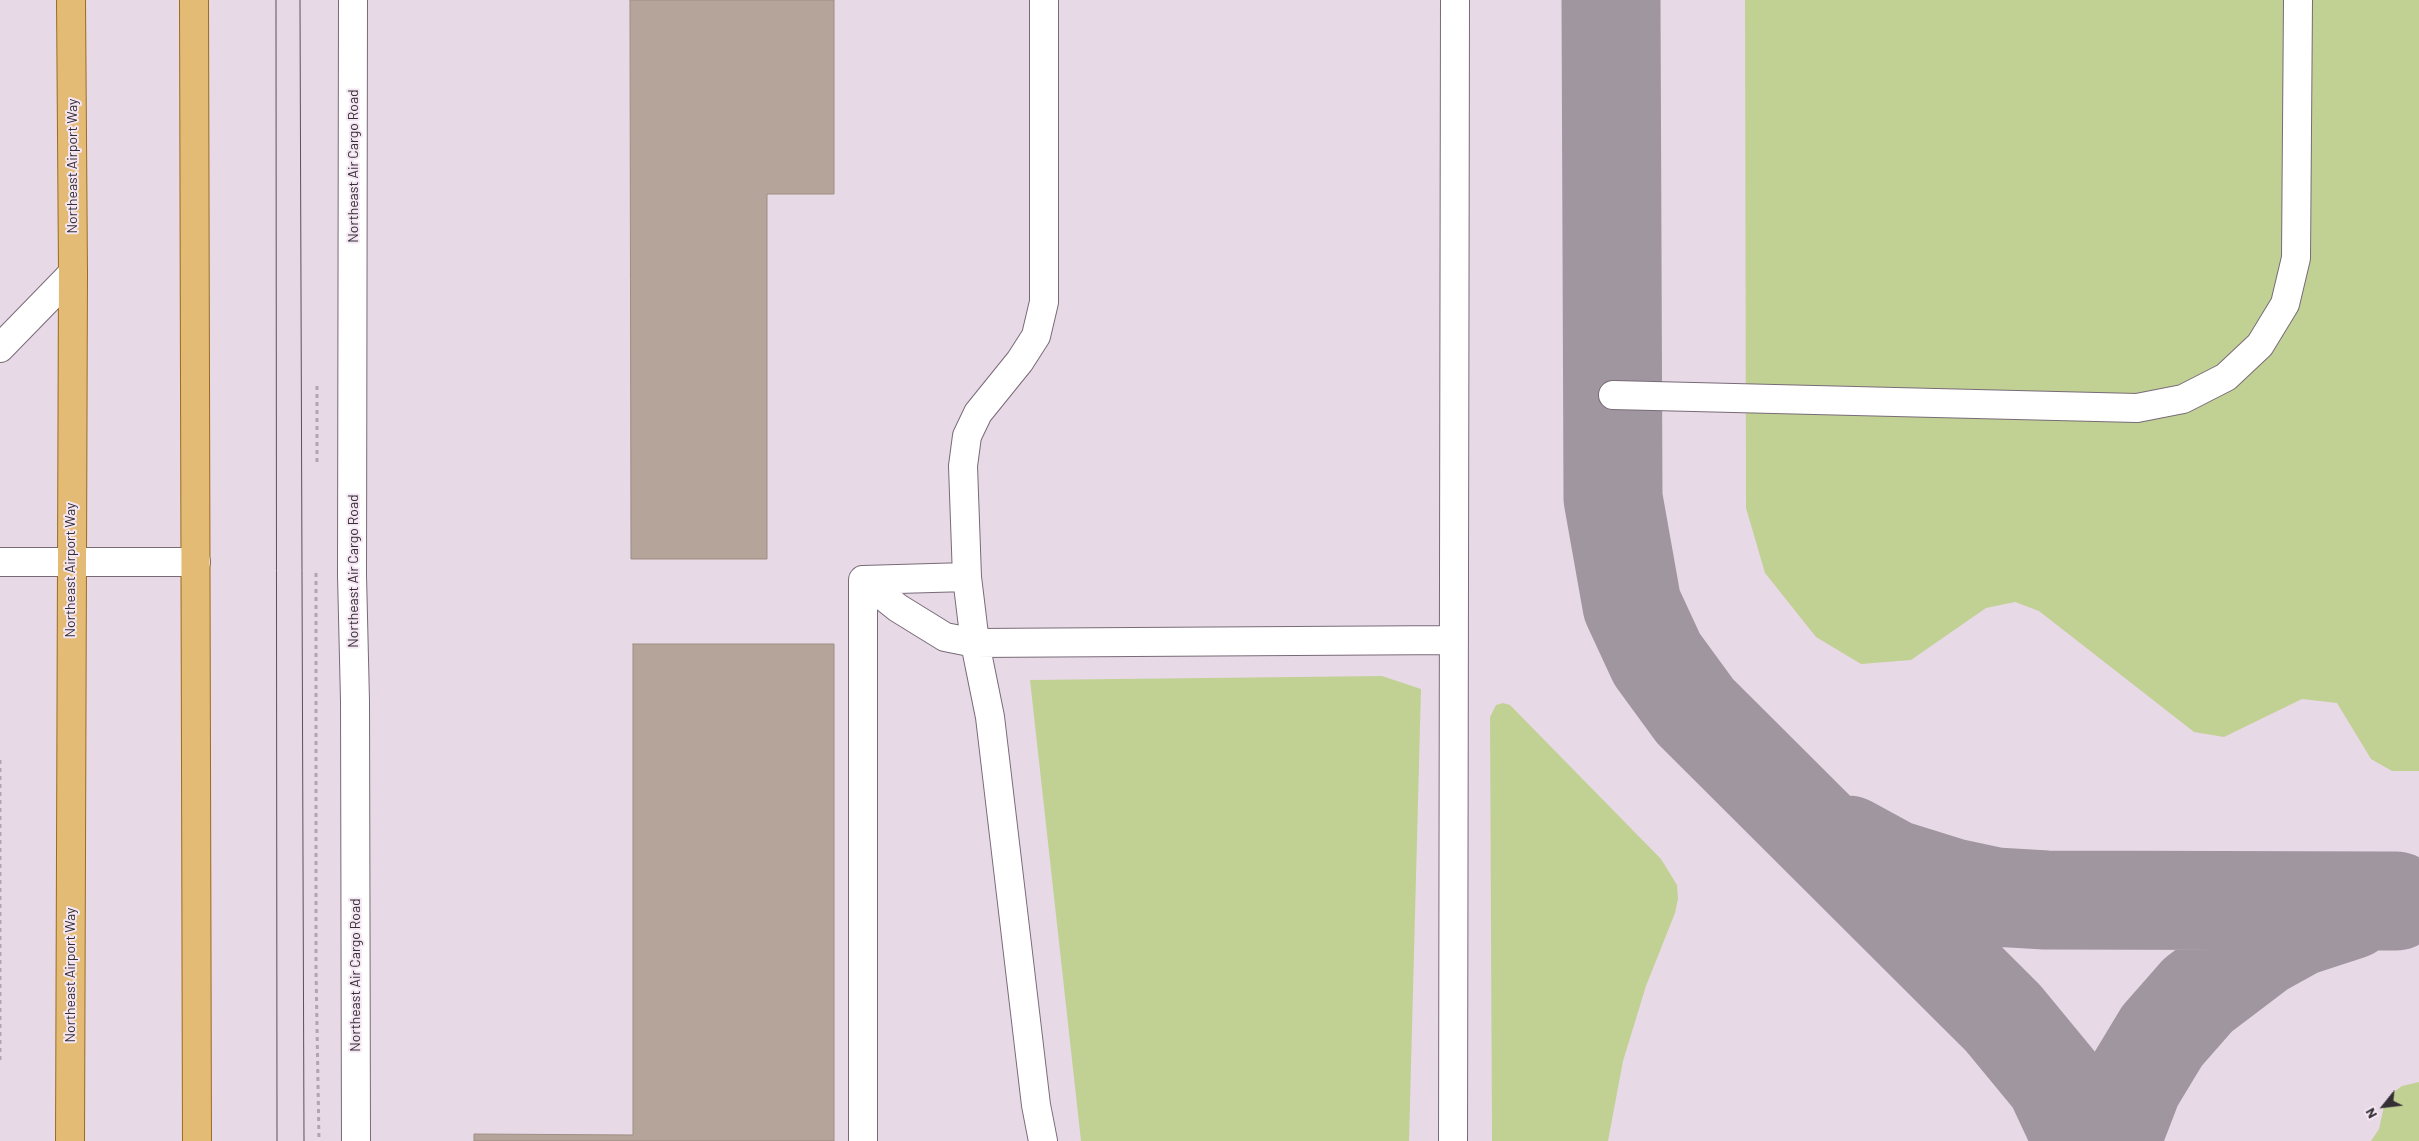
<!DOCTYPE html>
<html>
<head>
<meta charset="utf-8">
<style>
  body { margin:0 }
  #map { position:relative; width:2419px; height:1141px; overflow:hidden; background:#e8d9e7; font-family:Barlow,sans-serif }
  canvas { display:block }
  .north { position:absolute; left:2359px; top:1081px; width:50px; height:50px; -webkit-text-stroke:4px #f5e6f4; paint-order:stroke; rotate:241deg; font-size:14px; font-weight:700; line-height:20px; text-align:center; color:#342f34 }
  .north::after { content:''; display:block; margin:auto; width:18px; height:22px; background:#342f34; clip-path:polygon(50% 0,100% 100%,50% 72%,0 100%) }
</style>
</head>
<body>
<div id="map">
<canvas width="2419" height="1141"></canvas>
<div class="north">N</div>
</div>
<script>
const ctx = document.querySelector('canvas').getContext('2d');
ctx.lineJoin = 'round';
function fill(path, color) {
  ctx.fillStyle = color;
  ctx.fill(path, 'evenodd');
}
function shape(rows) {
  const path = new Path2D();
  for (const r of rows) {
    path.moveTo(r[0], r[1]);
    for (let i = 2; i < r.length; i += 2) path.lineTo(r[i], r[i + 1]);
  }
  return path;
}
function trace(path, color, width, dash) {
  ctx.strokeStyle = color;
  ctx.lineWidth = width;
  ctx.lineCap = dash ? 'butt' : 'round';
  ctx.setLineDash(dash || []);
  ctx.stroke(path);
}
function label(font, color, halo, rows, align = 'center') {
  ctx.font = font + ' Barlow,sans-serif';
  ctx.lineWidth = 4;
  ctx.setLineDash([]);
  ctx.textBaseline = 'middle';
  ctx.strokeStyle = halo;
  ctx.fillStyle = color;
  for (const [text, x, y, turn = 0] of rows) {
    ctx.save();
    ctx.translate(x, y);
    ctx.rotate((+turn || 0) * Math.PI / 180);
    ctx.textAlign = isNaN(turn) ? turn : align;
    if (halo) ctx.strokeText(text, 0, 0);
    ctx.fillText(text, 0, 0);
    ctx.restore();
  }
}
fill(shape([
  [1745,0,2419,0,2419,771,2392,771,2371,759,2337,703,2302,699,2224,737,2194,732,2039,611,2015,602,1986,608,1911,660,1861,664,1816,637,1765,573,1746,508],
  [1382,676,1421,689,1409,1141,1081,1141,1030,680],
  [1503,703,1510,705,1661,859,1677,885,1678,899,1675,913,1646,986,1623,1061,1608,1141,1492,1141,1490,717,1496,705],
  [2419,1082,2419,1141,2371,1141,2379,1129,2384,1106,2391,1094,2402,1086]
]), '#c1d194');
trace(shape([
  [1611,0,1613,498,1632,605,1657,659,1695,711,2003,1018,2055,1081,2083,1141],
  [1848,845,1892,869,1953,888,1995,897,2046,900,2396,901],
  [2111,1141,2133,1084,2162,1036,2198,995,2260,948,2298,927,2350,910]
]), '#a096a0', 99);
const building = shape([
  [630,0,834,0,834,194,767,194,767,559,631,559,630,0],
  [633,644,834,644,834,1141,474,1141,474,1134,633,1135,633,644]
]);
fill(building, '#b5a49a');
trace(building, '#9d8d82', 1);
const minor = shape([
  [353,0,352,575,355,701,356,1141],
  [1044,0,1044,302,1036,336,1020,361,978,413,967,436,963,466,967,577,975,643,1454,640],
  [0,348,73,273],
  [1613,395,2137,408,2183,399,2226,377,2260,345,2285,304,2296,258,2298,0],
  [0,562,196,562],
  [863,580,898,608,945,637,975,643,990,717,1036,1105,1043,1141],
  [863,580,967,577],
  [863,1141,863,580],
  [1453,1141,1455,0]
]);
const major = shape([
  [194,0,197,1141],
  [70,1141,73,273,71,0]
]);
trace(minor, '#786b77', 30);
trace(major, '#9a6c22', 30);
trace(shape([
  [317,462,317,383],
  [316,573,316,969,319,1141],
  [0,760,0,1062]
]), '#b1a5b0', 3, [4, 4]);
trace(minor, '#fff', 28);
trace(major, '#e3bb74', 28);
trace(shape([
  [276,0,277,1141],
  [300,0,304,1141]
]), '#595258', 1);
label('14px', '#342f34', '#f5e6f4', [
  ["Northeast Airport Way",72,166,-90],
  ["Northeast Air Cargo Road",353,166,-90],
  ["Northeast Airport Way",70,570,-90],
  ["Northeast Air Cargo Road",353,571,-90],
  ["Northeast Airport Way",70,975,-90],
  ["Northeast Air Cargo Road",355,975,-90]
]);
</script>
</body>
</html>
